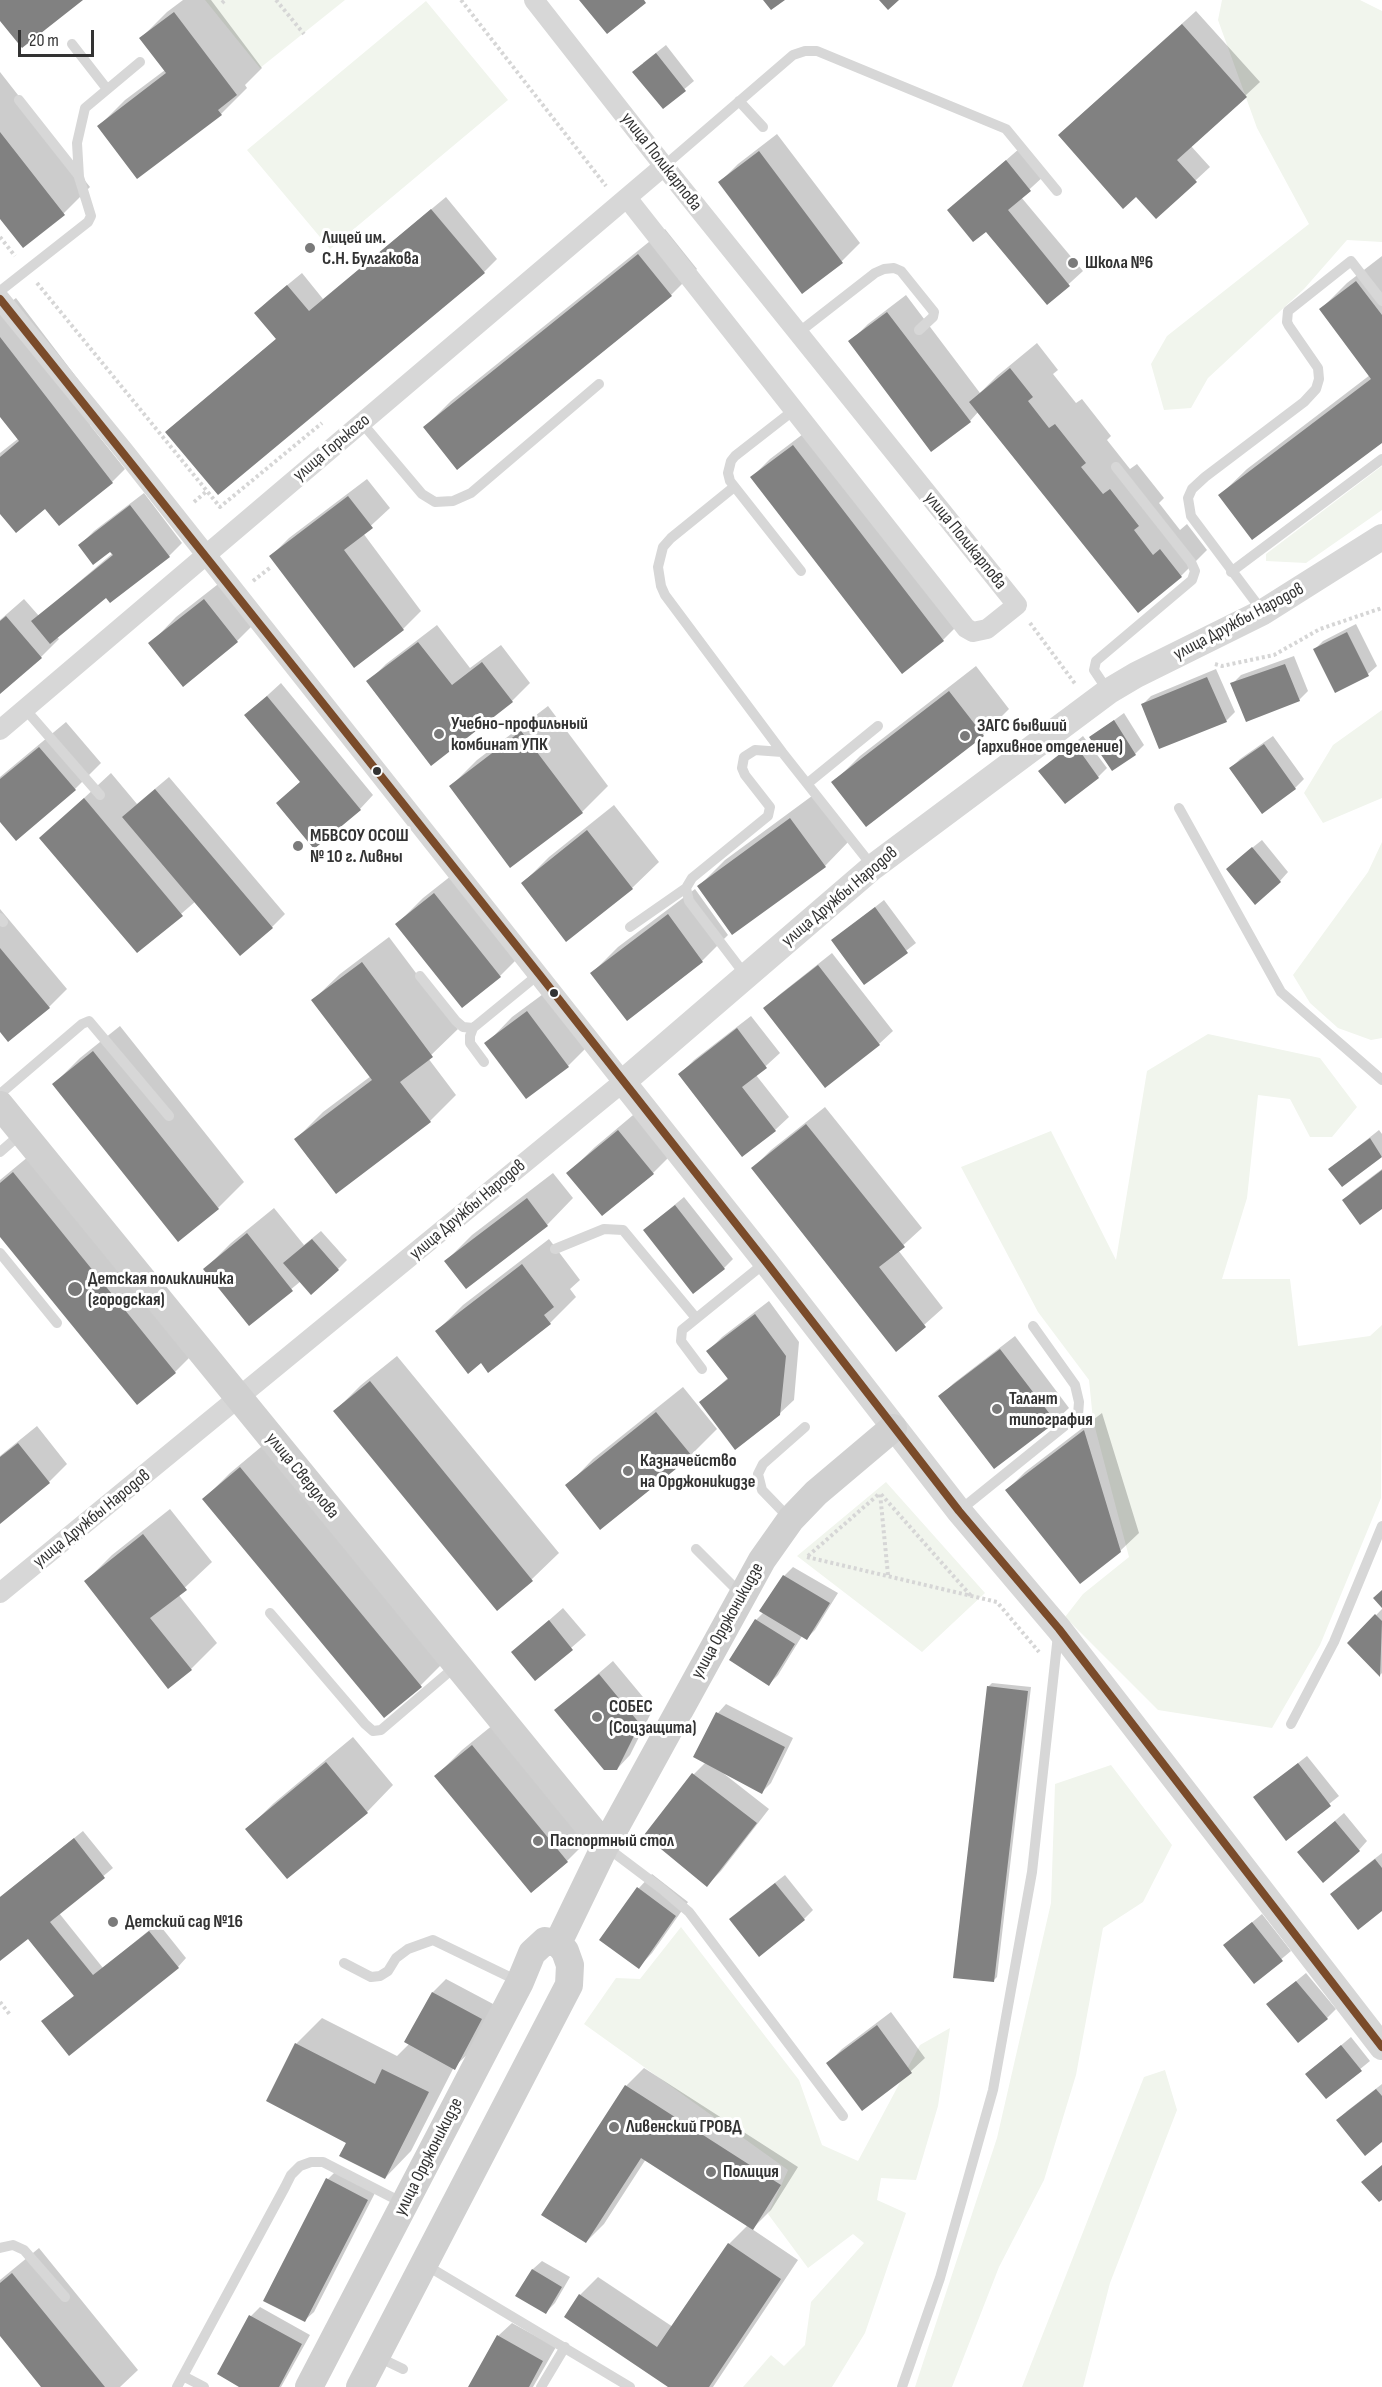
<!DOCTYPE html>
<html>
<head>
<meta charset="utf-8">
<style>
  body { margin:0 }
  #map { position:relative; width:1382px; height:2387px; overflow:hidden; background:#fff; font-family:"Sofia Sans Condensed",sans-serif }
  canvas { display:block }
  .scale { position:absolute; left:18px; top:30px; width:76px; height:27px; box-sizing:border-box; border:3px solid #333; border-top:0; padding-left:8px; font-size:18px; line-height:21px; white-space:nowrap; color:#333; -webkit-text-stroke:4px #fff; paint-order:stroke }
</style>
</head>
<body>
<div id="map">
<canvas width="1382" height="2387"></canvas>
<div class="scale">20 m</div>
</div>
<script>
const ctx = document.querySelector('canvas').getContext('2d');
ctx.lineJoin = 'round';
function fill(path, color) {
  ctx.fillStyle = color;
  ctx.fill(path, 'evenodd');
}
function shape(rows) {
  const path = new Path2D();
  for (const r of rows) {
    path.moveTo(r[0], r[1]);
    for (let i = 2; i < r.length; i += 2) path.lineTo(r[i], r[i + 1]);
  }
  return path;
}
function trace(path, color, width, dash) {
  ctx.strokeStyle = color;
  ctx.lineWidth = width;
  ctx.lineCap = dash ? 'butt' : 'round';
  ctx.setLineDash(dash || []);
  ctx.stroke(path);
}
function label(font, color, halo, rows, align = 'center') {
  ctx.font = font + ' "Sofia Sans Condensed",sans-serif';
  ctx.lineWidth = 6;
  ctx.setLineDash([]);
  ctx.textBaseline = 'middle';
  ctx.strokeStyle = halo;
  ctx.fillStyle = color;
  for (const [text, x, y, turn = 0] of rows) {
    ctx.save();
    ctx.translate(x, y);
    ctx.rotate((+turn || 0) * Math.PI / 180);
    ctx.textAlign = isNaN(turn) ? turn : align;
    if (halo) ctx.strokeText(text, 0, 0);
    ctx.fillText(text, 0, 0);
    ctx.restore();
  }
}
fill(shape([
  [205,0,345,0,260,68],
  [1222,0,1360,0,1382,11,1382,242,1347,240,1304,289,1208,378,1191,408,1164,410,1151,364,1167,336,1309,224,1257,128,1218,20],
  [426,1,508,100,330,249,247,150],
  [1382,466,1382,510,1306,563,1266,561,1266,554],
  [1382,710,1382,798,1323,823,1304,793,1333,745],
  [1382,842,1382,1038,1371,1040,1338,1028,1310,1003,1293,975,1368,872],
  [1208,1034,1320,1058,1357,1107,1332,1137,1310,1137,1290,1099,1258,1095,1247,1198,1222,1279,1290,1279,1298,1346,1370,1336,1382,1325,1381,1498,1320,1645,1272,1728,1158,1710,1065,1617,1083,1594,1129,1557,1093,1420,1089,1380,1038,1312,961,1167,1051,1131,1116,1260,1147,1071],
  [886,1482,985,1593,922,1652,797,1556],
  [1111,1765,1172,1845,1143,1902,1103,1928,1076,2075,1044,2180,999,2267,952,2387,915,2387,997,2138,1051,1903,1055,1784],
  [681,1927,799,2080,822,2145,858,2161,920,2045,950,2028,938,2106,916,2180,881,2178,877,2200,906,2213,865,2333,832,2387,743,2387,771,2355,784,2366,805,2345,811,2302,864,2243,853,2234,808,2268,768,2214,788,2170,584,2024,616,1978,640,1979],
  [1165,2070,1177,2110,1110,2283,1083,2387,1022,2387,1144,2077]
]), '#f1f5ed');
fill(shape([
  [183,0,211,0,262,68,245,85,247,88,221,114,99,126,125,100,165,70,141,38,167,12],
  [1196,11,1260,82,1191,146,1210,167,1156,217,1073,122],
  [666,45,694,81,663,107,643,63],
  [0,72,90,187,64,213,23,246,0,216],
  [777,134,860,243,842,261,803,292,720,182,738,164],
  [1020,148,1044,176,1021,197,1083,271,1048,303,986,230,949,210],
  [446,197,497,259,484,272,167,432,277,338,256,313,269,300,302,273,323,299],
  [665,229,697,269,671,295,457,467,425,427,451,401],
  [1382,256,1382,441,1220,495,1247,469,1370,375,1321,309,1347,283],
  [906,295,980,393,997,376,1037,343,1058,370,1053,374,1076,403,1082,399,1111,436,1107,440,1130,469,1137,464,1164,498,1159,503,1180,530,1187,524,1207,550,1181,576,1138,610,979,411,970,421,850,342,868,324],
  [16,298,103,412,90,425,125,469,112,482,0,511,0,453,19,438,0,414,0,310],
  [811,428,961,622,943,640,752,477,770,459],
  [367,479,390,508,363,533,421,611,403,629,354,666,271,556,289,538],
  [144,493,182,543,169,556,106,596,57,637,59,639,41,657,0,692,0,620,24,599,39,616,113,553,111,550,80,545,94,531],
  [231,574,263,615,237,641,183,685,150,644,176,617],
  [1356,624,1377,666,1368,674,1314,650,1323,641],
  [437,625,470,668,501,645,530,683,512,701,431,763,368,682,386,664],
  [1294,656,1308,691,1299,700,1232,684,1241,675],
  [976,666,1009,709,983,735,833,783,860,756],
  [1216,669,1235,712,1226,721,1142,705,1151,696],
  [281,683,373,795,360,809,278,803,301,781,246,715],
  [548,706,608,786,582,812,511,866,451,786,477,760],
  [1124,713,1144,745,1135,754,1091,737],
  [66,722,101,763,75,789,0,820,0,777],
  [1083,736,1107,768,1098,777,1040,771],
  [1273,736,1304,779,1295,788,1231,768,1240,759],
  [111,773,137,804,169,777,285,914,272,927,196,901,138,951,41,838],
  [816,793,851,839,825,866,699,886,725,860],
  [614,805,659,862,632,888,566,939,523,883,549,857],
  [1262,840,1288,872,1280,881,1237,860],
  [461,868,526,950,500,976,397,924,423,898],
  [695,889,728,935,702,961,592,973,618,947],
  [884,900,916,943,865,983,833,940],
  [0,909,67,989,49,1007,0,1030],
  [389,937,458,1029,428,1058,456,1095,430,1121,296,1139,323,1112,371,1076,313,1000,340,974],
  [832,953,893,1031,879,1044,765,1008,779,995],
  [554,986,594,1040,568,1066,486,1044,512,1017],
  [751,1016,780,1053,756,1075,789,1117,775,1130,680,1074,694,1060],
  [120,1026,244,1182,218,1208,54,1084,80,1058],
  [645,1105,679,1147,653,1173,568,1173,595,1147],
  [825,1107,922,1228,898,1250,943,1308,896,1350,753,1168,771,1150],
  [1379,1130,1382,1134,1382,1156,1342,1185,1330,1169],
  [40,1147,201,1346,175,1372,137,1403,0,1235,0,1180],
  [1382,1169,1382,1207,1344,1200,1353,1191],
  [553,1173,573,1198,547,1225,446,1261,472,1235],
  [684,1197,733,1259,724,1268,654,1222],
  [274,1208,304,1245,321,1231,347,1260,338,1269,301,1281,249,1324,205,1269,231,1243],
  [549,1239,580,1280,570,1289,576,1297,550,1323,482,1361,437,1331,463,1305],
  [769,1301,799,1342,794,1400,779,1414,701,1402,729,1377,708,1351,722,1337],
  [1015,1336,1069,1408,1055,1421,940,1396,954,1383],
  [397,1356,559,1553,532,1579,497,1609,335,1411,361,1385],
  [683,1387,717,1429,691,1455,567,1486,593,1459],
  [1102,1413,1139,1533,1120,1551,1007,1490,1025,1472],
  [37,1426,67,1464,49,1482,0,1522,0,1456],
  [267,1442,447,1659,421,1685,384,1716,204,1499,230,1473],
  [170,1509,212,1562,178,1594,217,1643,191,1669,86,1581,112,1555],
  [793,1567,838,1593,815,1630,807,1638,802,1636,778,1675,769,1684,756,1620,764,1612,761,1611,784,1576],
  [563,1608,586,1635,535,1679,513,1652],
  [1382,1609,1382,1673,1380,1675,1349,1643],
  [613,1661,653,1709,630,1755,617,1769,556,1710],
  [992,1683,1031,1687,997,1977,993,1981,988,1687],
  [726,1704,793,1738,771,1783,762,1792,723,1773,769,1809,721,1871,707,1885,646,1834,694,1774,706,1762,718,1713],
  [499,1720,593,1835,567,1861,436,1776,462,1750],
  [353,1737,393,1785,367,1812,247,1829,274,1803],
  [1307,1756,1339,1796,1286,1839,1255,1797],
  [1344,1813,1367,1841,1359,1850,1299,1852],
  [83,1831,113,1868,59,1913,103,1968,158,1923,186,1958,178,1967,52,2013,75,1995,28,1937,0,1959,0,1897],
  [1382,1853,1382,1909,1332,1894,1341,1885],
  [652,1874,688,1902,652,1953,639,1967,601,1940,639,1888],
  [785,1875,813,1910,804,1919,740,1910],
  [1262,1914,1291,1951,1254,1982,1225,1945],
  [1306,1973,1336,2009,1327,2018,1268,2004],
  [446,1979,495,2005,468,2054,454,2067,411,2151,385,2178,348,2142,296,2044,322,2018,397,2056,410,2043,406,2041,433,1992],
  [891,2012,925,2058,911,2071,862,2108,828,2063,842,2049],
  [1351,2037,1370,2061,1326,2097,1307,2074],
  [644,2068,798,2167,771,2210,752,2229,798,2260,713,2387,670,2387,580,2295,598,2277,673,2327,729,2244,748,2225,646,2159,604,2224,586,2242,626,2086],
  [1382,2084,1382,2140,1338,2120,1347,2111],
  [337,2170,376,2191,314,2312,305,2320,328,2179],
  [39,2248,138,2370,120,2387,43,2387,0,2334,0,2280],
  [542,2261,570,2277,555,2303,546,2312,517,2295,533,2269],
  [260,2307,310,2335,281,2387,242,2387,219,2374,251,2316],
  [512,2323,556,2347,533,2387,470,2387,498,2336]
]), '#0003');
fill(shape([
  [0,0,83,0,22,48,0,21],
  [579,0,644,0,646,3,607,34],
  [763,0,785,0,771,10],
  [879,0,899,0,888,10],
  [174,12,237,95,218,110,222,115,137,179,97,126,166,73,139,38],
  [1182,24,1247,97,1177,160,1197,182,1156,219,1136,197,1123,209,1058,135],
  [656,53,686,91,663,109,632,72],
  [0,132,65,215,23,248,0,219],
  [759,151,843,263,802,294,718,182],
  [1006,160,1031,191,1008,210,1070,286,1047,305,986,232,973,242,947,210],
  [431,209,485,273,218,495,165,432,276,339,254,313,287,285,309,311],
  [638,254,672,296,457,470,423,427],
  [1356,281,1382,315,1382,443,1252,540,1218,495,1371,379,1319,309],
  [887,312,971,422,931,452,848,341],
  [0,337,113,483,59,526,45,509,16,533,0,514,0,457,19,441,0,417],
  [1010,368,1033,397,1028,401,1049,428,1055,424,1086,463,1081,467,1103,494,1110,489,1139,526,1134,530,1153,555,1160,549,1182,577,1138,613,969,402],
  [793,445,944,641,902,674,750,477],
  [348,496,373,528,344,550,404,630,354,668,269,556],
  [130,505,170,557,110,603,106,598,50,644,31,621,113,555,110,552,93,565,78,545],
  [204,599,238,642,183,687,148,643],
  [6,616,42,658,0,694,0,621],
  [1347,632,1369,676,1335,693,1313,649],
  [418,642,452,685,482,662,513,702,431,766,366,681],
  [1285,664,1300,701,1246,722,1230,683],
  [1207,677,1227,722,1159,749,1141,704],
  [949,691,984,736,866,827,831,782],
  [267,696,361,810,314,849,276,803,300,782,244,715],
  [1114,720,1136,755,1112,771,1089,737],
  [521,731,583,813,510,868,449,786],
  [1074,743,1099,778,1065,804,1038,771],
  [1264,744,1296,789,1262,814,1229,768],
  [39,747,76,790,16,841,0,822,0,779],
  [155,789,273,928,240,956,122,817],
  [84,798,183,916,137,953,39,838],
  [790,818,826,867,732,935,697,886],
  [587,830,633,889,566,942,521,883],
  [1252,847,1281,882,1255,905,1226,869],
  [434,893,501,977,462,1008,395,924],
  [875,907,908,953,864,985,831,940],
  [668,914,703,962,627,1021,590,973],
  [0,948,50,1008,8,1042,0,1032],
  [362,962,433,1057,400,1082,431,1122,336,1194,294,1139,372,1080,311,1000],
  [818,965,880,1045,825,1088,763,1008],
  [527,1011,569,1067,526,1099,484,1043],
  [737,1028,767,1068,742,1087,776,1131,742,1157,678,1074],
  [93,1051,219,1209,178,1242,52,1084],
  [806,1124,905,1247,879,1267,926,1327,896,1352,751,1168],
  [618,1130,654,1174,602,1216,566,1173],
  [1370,1138,1382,1157,1342,1187,1328,1169],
  [1382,1170,1382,1209,1360,1225,1342,1200],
  [13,1172,176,1373,137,1405,0,1237,0,1183],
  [527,1198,548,1226,466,1289,444,1261],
  [675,1205,725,1269,693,1294,643,1230],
  [247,1233,293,1291,249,1326,203,1269],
  [312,1239,339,1270,311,1295,283,1263],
  [522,1264,554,1307,544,1315,551,1324,488,1373,481,1363,468,1374,435,1331],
  [755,1314,786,1356,780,1415,735,1450,699,1402,728,1379,706,1351],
  [1000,1349,1056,1422,994,1469,938,1396],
  [370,1381,533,1581,497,1611,333,1411],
  [656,1412,692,1456,600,1530,565,1485],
  [1084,1430,1121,1552,1080,1584,1005,1490],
  [18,1443,50,1483,0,1524,0,1457],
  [240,1467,422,1687,384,1718,202,1499],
  [143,1534,187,1590,150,1618,192,1670,168,1689,84,1581],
  [783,1575,830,1603,807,1640,759,1611],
  [1382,1590,1382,1608,1373,1598],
  [1375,1614,1382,1621,1380,1677,1347,1643],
  [755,1619,795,1644,769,1686,729,1660],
  [549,1620,573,1650,535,1681,511,1652],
  [599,1674,640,1724,617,1770,604,1770,554,1710],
  [987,1686,1028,1691,994,1982,953,1978],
  [716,1712,785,1747,762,1794,693,1757],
  [472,1745,568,1862,531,1893,434,1776],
  [326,1762,368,1813,287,1879,245,1829],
  [1298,1763,1331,1806,1286,1841,1253,1797],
  [692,1773,757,1823,707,1887,644,1835],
  [1335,1821,1360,1851,1323,1883,1297,1852],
  [74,1838,105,1878,50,1922,93,1975,149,1931,179,1968,69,2056,41,2021,74,1996,28,1939,0,1961,0,1897],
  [1375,1859,1382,1868,1382,1911,1358,1930,1330,1894],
  [775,1883,805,1920,759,1957,729,1919],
  [637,1887,676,1916,639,1969,599,1940],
  [1252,1922,1283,1961,1254,1984,1223,1945],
  [1296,1981,1328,2019,1298,2043,1266,2004],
  [432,1992,482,2019,455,2070,404,2042],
  [877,2025,912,2073,862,2111,826,2063],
  [295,2043,375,2084,382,2069,429,2092,385,2179,339,2156,346,2143,266,2101],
  [1341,2045,1362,2071,1326,2099,1305,2074],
  [625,2085,781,2185,753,2230,641,2158,586,2243,541,2215],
  [1376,2089,1382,2096,1382,2142,1365,2156,1336,2120],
  [1382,2165,1382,2200,1379,2202,1361,2182],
  [326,2178,368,2200,305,2322,263,2301],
  [728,2243,781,2279,709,2387,668,2387,564,2317,579,2294,657,2347],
  [532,2269,562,2287,546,2314,515,2296],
  [12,2273,105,2387,41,2387,0,2336,0,2283],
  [249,2315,302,2344,279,2387,239,2387,217,2374],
  [497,2335,543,2361,529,2387,468,2387]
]), '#818181');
trace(shape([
  [276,0,304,34],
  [461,0,606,186],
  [222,3,225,0],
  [0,237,15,256],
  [37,283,220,507,322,423],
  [194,502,207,491],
  [253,581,271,567],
  [1030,623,1076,685],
  [1215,664,1222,666,1274,655,1320,629,1382,608],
  [808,1556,880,1493],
  [807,1557,997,1602,1039,1652],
  [888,1575,880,1493,972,1597],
  [0,2002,11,2016]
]), '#d6d6d6', 4, [3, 3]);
trace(shape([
  [72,44,107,89],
  [19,100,79,176],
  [739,101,763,127],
  [664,166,793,55,805,51,817,51,1006,129,1057,191],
  [0,291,88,222,91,216,79,177,77,143,85,108,140,62],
  [798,333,875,273,884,269,894,268,901,271,934,312,933,317,919,330],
  [794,410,735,456,731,461,728,473,730,481,801,571],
  [362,423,422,494,435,502,453,501,471,493,599,384],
  [734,487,671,538,663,547,658,567,661,586,665,595,782,752,873,867],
  [1231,572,1382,459],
  [1263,612,1191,516,1188,498,1192,489,1205,477,1304,402,1316,389,1319,379,1318,368,1289,326,1287,322,1288,311,1351,261,1382,301],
  [1108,691,1094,670,1096,661,1192,580,1195,571,1191,562,1116,467],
  [25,709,100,795],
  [808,783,878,726],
  [1179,808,1281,992,1382,1080],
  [0,918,3,922],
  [630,927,686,888],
  [420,976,456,1021,463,1027,473,1028],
  [746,976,689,901,686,888,692,878,768,816,770,807,745,775,742,768,744,757,755,750,782,752],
  [484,1062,470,1043,470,1036,473,1028,539,974],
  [0,1094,82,1024,89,1021,169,1116],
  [0,1152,22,1133],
  [555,1249,604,1229,623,1230,696,1318],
  [0,1253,57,1323],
  [702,1369,681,1341,682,1330,766,1262],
  [959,1511,1078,1415,1079,1402,1075,1385,1033,1326],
  [790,1519,762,1490,758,1474,763,1464,805,1427],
  [696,1549,741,1594],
  [270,1613,365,1724,373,1731,381,1730,456,1666],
  [1291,1724,1334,1642,1382,1526],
  [605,1846,662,1889,689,1912,843,2116],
  [344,1963,371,1977,380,1976,388,1971,396,1958,408,1949,433,1940,520,1982],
  [0,2248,13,2245,24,2250,65,2297],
  [424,2264,630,2387],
  [376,2356,403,2369],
  [183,2376,204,2387],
  [177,2387,285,2187,291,2175,300,2166,311,2162,323,2162,405,2204],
  [541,2387,565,2347],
  [902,2387,940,2278,993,2090,1032,1872,1058,1635]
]), '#d7d7d7', 10);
trace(shape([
  [534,0,664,166,1017,605,987,629,973,632,966,628,627,198],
  [0,299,124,451,623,1082,0,1593],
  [0,730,664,166]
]), '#d7d7d7', 20);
trace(shape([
  [1382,537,1263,612,1136,675,1109,691,873,867,623,1082,766,1262,959,1511,1059,1629,1382,2047]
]), '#d7d7d7', 26);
trace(shape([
  [0,1105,605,1846],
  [558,1943,605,1846,762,1560,791,1519,816,1493,893,1428],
  [309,2387,520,1982,532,1953,545,1941,558,1943,565,1951,570,1965,569,1985,360,2387]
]), '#d0d0d0', 28);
trace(shape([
  [0,299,539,974,766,1262,959,1511,1059,1629,1382,2047]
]), '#7a4b2a', 8);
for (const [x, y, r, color] of [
  [310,248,6,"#7a7a7a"],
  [1073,263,6,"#7a7a7a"],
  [439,734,6,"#7a7a7a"],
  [965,736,6,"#7a7a7a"],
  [377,771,5,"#333"],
  [298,846,6,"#7a7a7a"],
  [554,993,5,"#333"],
  [75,1289,8,"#7a7a7a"],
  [997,1409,6,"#7a7a7a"],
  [628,1471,6,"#7a7a7a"],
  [597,1717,6,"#7a7a7a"],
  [538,1841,6,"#7a7a7a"],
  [113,1922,6,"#7a7a7a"],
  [614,2127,6,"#7a7a7a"],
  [711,2172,6,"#7a7a7a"]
]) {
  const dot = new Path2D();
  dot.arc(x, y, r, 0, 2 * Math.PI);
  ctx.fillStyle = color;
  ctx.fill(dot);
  trace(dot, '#fff', 2);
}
label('18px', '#333', '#fff', [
  ["улица Поликарпова",661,162,52],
  ["улица Горького",332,448,-40],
  ["улица Поликарпова",965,541,51],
  ["улица Дружбы Народов",1239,622,-28],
  ["улица Дружбы Народов",840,897,-40],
  ["улица Дружбы Народов",468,1210,-40],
  ["улица Свердлова",302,1476,51],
  ["улица Дружбы Народов",92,1519,-39],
  ["улица Орджоникидзе",728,1621,-61],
  ["улица Орджоникидзе",429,2157,-63]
]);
label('bold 18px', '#333', '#fff', [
  ["Лицей им.",322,238],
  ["С.Н. Булгакова",322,259],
  ["Школа №6",1085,263],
  ["Учебно-профильный",451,724],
  ["комбинат УПК",451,745],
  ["ЗАГС бывший",977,726],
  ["(архивное отделение)",977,747],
  ["МБВСОУ ОСОШ",310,836],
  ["№ 10 г. Ливны",310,857],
  ["Детская поликлиника",88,1279],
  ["(городская)",88,1300],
  ["Талант",1009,1399],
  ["типография",1009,1420],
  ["Казначейство",640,1461],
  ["на Орджоникидзе",640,1482],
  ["СОБЕС",609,1707],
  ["(Соцзащита)",609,1728],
  ["Паспортный стол",550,1841],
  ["Детский сад №16",125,1922],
  ["Ливенский ГРОВД",626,2127],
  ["Полиция",723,2172]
], 'left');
</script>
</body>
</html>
